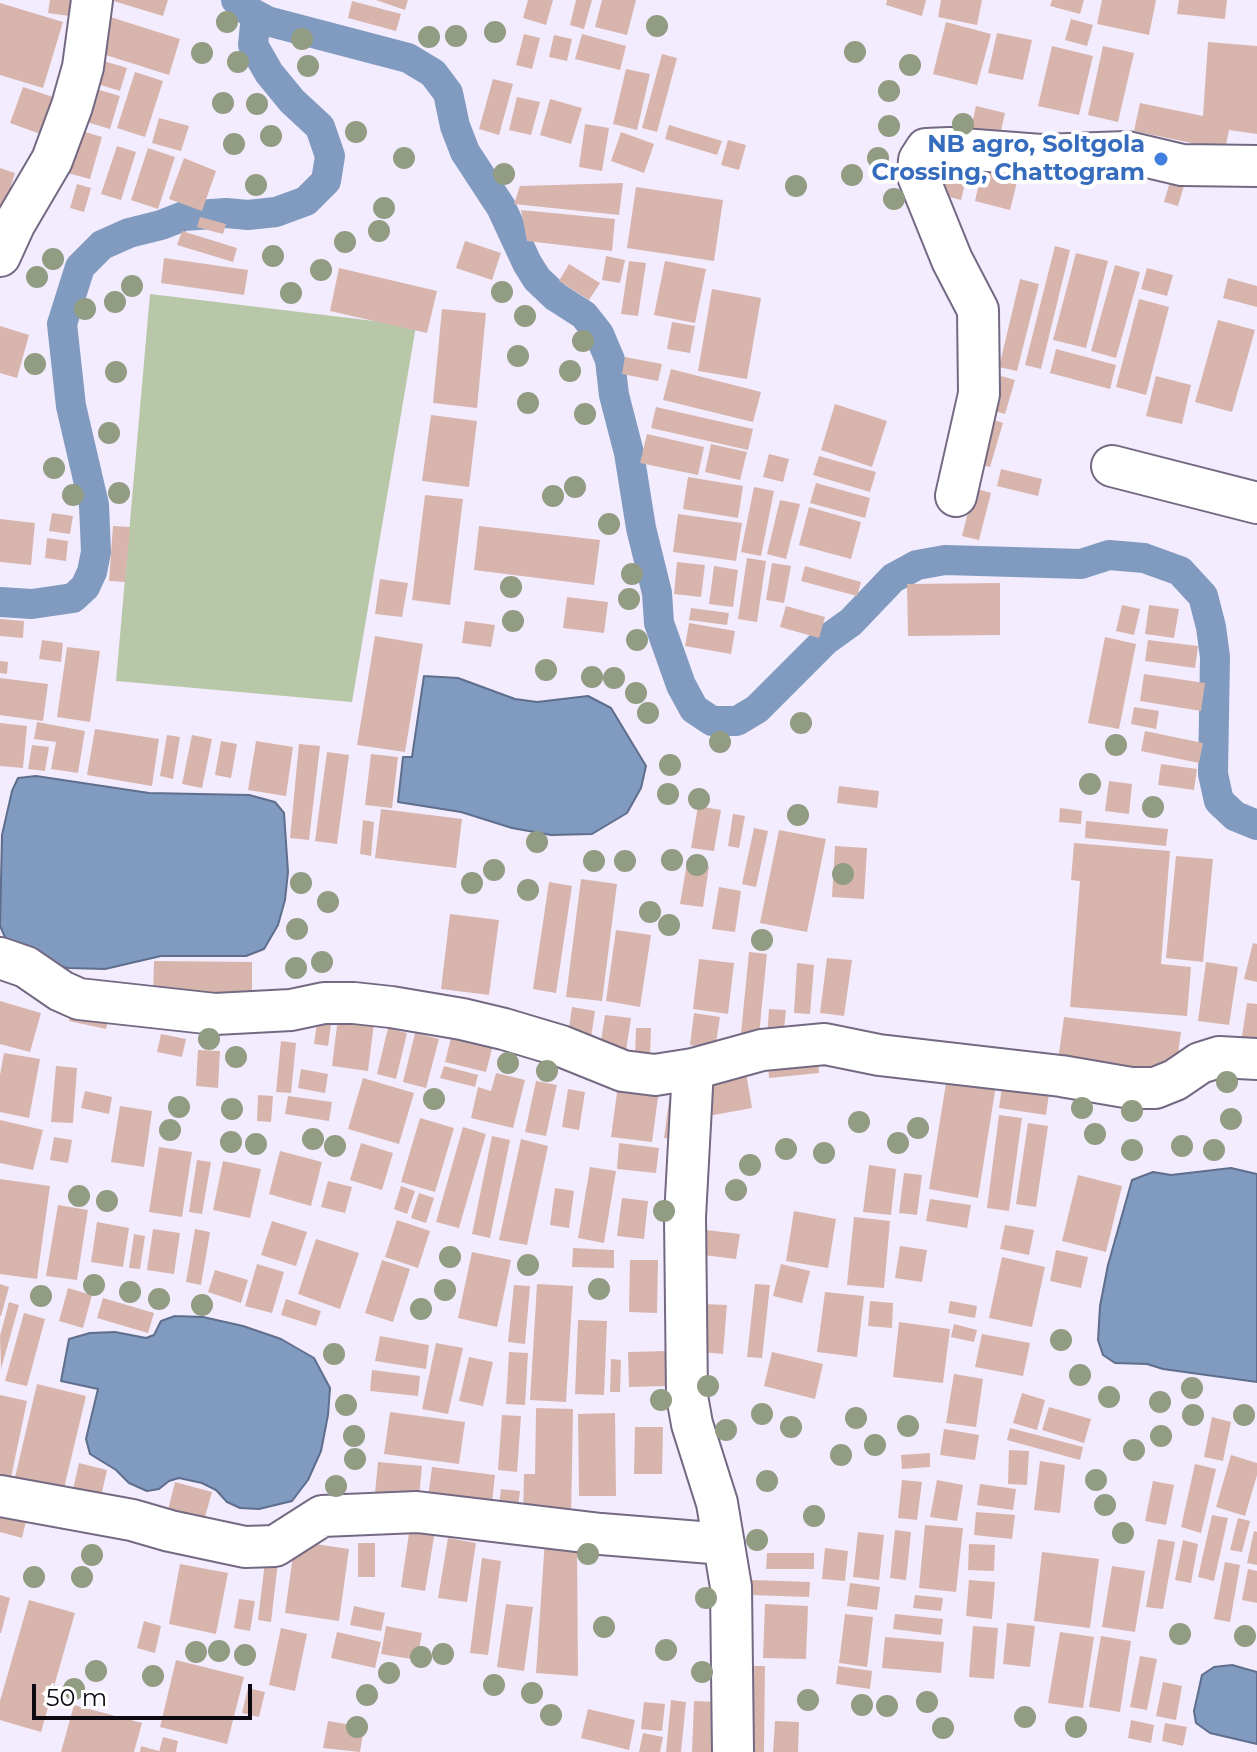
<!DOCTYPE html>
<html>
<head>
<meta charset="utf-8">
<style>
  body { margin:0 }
  #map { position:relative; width:1257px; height:1752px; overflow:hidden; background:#f3ecfe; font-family:Montserrat,sans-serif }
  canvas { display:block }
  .scale { position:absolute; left:32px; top:1684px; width:220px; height:36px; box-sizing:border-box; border:4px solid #0d0913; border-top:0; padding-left:10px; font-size:24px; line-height:28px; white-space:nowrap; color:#0d0913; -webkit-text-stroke:6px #fff; paint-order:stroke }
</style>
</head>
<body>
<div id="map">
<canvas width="1257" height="1752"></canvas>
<div class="scale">50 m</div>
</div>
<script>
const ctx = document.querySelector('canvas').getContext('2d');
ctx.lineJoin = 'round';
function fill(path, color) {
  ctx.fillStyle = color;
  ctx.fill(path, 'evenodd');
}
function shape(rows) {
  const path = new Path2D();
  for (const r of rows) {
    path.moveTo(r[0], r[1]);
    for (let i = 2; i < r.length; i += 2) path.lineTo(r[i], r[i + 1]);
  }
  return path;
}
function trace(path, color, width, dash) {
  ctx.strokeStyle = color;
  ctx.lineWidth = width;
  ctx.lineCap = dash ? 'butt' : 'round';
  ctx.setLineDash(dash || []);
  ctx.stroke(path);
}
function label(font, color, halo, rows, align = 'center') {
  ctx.font = font + ' Montserrat,sans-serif';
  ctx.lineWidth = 8;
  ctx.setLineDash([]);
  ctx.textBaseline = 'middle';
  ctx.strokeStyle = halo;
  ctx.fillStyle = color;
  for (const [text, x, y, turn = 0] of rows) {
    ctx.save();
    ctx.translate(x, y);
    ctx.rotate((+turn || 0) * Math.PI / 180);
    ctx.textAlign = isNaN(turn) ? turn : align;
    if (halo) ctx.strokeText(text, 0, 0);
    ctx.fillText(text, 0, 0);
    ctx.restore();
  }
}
fill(shape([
  [150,294,416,326,352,702,116,681]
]), '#b9c7a9');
const water = shape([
  [424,676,458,678,515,699,537,702,588,696,611,708,646,766,641,788,627,813,592,834,551,835,512,828,461,812,398,802,403,757,412,757,424,676],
  [36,776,149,793,249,795,275,802,284,813,288,872,285,900,278,925,264,949,246,956,161,956,105,969,68,968,45,963,9,946,0,926,2,835,12,791,18,778,36,776],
  [1231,1168,1257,1174,1257,1382,1163,1369,1147,1364,1115,1363,1103,1355,1098,1340,1100,1306,1108,1265,1132,1180,1153,1172,1171,1175,1231,1168],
  [175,1316,203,1317,243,1326,281,1339,314,1358,330,1388,328,1415,321,1451,308,1480,292,1501,259,1509,240,1508,227,1502,216,1490,202,1483,179,1478,169,1481,159,1489,147,1491,129,1483,116,1470,90,1454,86,1439,98,1389,61,1381,69,1339,90,1333,115,1332,146,1338,154,1335,161,1321,175,1316],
  [1232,1665,1257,1672,1257,1744,1210,1733,1196,1723,1194,1711,1202,1675,1214,1667,1232,1665]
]);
fill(water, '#819ac0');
trace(water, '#5e6e8c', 2);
trace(shape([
  [236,0,247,10,267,21,408,58,433,73,448,93,455,126,465,152,501,207,527,263,537,279,556,297,584,315,599,334,610,360,614,395,629,453,641,528,657,593,659,623,681,685,694,709,712,721,737,721,757,709,826,640,851,622,893,578,917,565,945,560,1081,564,1109,555,1144,558,1180,571,1203,596,1211,627,1215,657,1213,774,1219,801,1235,816,1257,825],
  [0,602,32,604,73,598,85,587,92,572,96,552,94,505,71,406,62,324,80,267,102,245,129,233,161,225,184,216,226,213,248,215,276,212,306,201,326,181,330,156,320,127,292,101,269,73,253,45,256,15]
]), '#819ac0', 30);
fill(shape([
  [50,0,72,0,70,16,48,13],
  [110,0,168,0,163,16],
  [376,0,408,0,405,10],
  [528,0,553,0,546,25,523,18],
  [576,0,592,0,584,29,570,25],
  [602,0,636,0,627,35,595,27],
  [887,0,926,0,922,16,886,5],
  [941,0,982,0,977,25,938,17],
  [1052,0,1084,0,1080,14,1050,6],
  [1102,0,1156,0,1149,35,1097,24],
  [1179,0,1227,0,1225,19,1177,14],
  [352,1,401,14,396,31,348,18],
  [0,3,63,22,43,88,0,75],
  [104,15,180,39,169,75,93,51],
  [1071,19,1093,25,1087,46,1065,40],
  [946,22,991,34,977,85,933,74],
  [997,33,1032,40,1023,80,988,73],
  [524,34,540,38,532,69,516,65],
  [582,34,626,46,620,70,575,59],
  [554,35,572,39,567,61,549,57],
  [1208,42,1257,46,1257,134,1229,130,1225,150,1134,131,1140,103,1203,116],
  [1052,46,1093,56,1079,115,1038,106],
  [1103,46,1134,53,1118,122,1088,115],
  [662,54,677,58,657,132,642,128],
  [94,58,127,68,120,91,88,81],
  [626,69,650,74,637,130,613,124],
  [135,72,163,81,145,137,117,128],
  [493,79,513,84,499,135,479,129],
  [86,86,120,96,110,129,77,119],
  [23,87,56,98,43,135,10,123],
  [517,97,540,102,531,135,509,130],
  [550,99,582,108,571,144,540,135],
  [976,106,1005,113,1000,135,971,128],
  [159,118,189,126,181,151,152,143],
  [585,124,609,128,602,171,579,167],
  [669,125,722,141,717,155,665,139],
  [72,128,102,137,90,179,60,171],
  [621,132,654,144,644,173,611,161],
  [728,140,746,145,739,170,721,165],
  [117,146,136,152,121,200,101,194],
  [148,148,175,157,158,209,131,200],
  [935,152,971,160,961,200,926,191],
  [184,158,216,171,202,211,169,199],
  [984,162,1020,170,1010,210,975,201],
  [0,168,15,173,1,218,0,218],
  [1171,178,1185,182,1178,206,1164,202],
  [623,183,619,215,514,204,520,186],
  [77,184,91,188,84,212,70,208],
  [636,187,723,200,714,261,627,248],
  [521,210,615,219,612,251,527,241],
  [200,217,226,224,223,234,197,227],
  [182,231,237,248,233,262,177,245],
  [465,241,501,253,492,280,456,268],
  [1055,246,1070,250,1041,369,1025,365],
  [1076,253,1108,261,1086,348,1053,340],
  [606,256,625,260,620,283,602,280],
  [164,258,248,270,244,295,161,283],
  [629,261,646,263,638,316,621,314],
  [665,261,706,269,695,323,654,315],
  [569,264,600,283,589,300,559,281],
  [1115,265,1140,272,1116,358,1091,351],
  [339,268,437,291,427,333,330,311],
  [1147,268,1173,275,1167,296,1141,289],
  [1228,278,1257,286,1257,307,1223,298],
  [1020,279,1039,284,1017,371,999,367],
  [712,289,761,298,747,379,698,371],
  [1139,299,1169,307,1146,395,1116,387],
  [442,309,486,313,477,408,433,403],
  [1218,320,1255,330,1232,412,1195,402],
  [672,322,695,326,690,353,667,349],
  [0,326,29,335,17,378,0,373],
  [1056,349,1116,365,1110,389,1050,373],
  [625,357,662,364,658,381,622,374],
  [671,369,761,392,753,422,663,400],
  [1001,376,1015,380,1005,414,991,410],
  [1156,376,1191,385,1182,424,1146,416],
  [835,404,887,421,872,467,821,450],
  [656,407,753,429,748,450,651,428],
  [431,415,477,421,469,487,422,481],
  [991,419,1003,423,990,467,978,464],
  [647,434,704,447,698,475,640,463],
  [711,444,747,452,740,480,705,472],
  [769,454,789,459,783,482,763,477],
  [819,456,876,472,870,492,813,475],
  [1001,469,1042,479,1038,496,997,486],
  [688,477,743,486,738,518,683,509],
  [816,483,870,498,865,518,810,503],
  [754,487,774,491,761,556,741,552],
  [974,488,991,493,979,540,962,536],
  [425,495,463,499,450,605,412,600],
  [780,500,800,504,786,559,767,554],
  [809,507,861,522,851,559,799,545],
  [52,513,73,516,70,534,49,531],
  [678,514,742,523,736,561,673,552],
  [0,519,35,523,31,565,0,562],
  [113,526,130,527,125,582,109,581],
  [479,526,600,540,594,585,474,570],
  [47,538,68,541,66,561,45,558],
  [747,558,766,561,757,622,738,619],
  [677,562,705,565,701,597,674,594],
  [772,563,791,566,784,603,766,600],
  [714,566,738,570,733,607,709,604],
  [805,566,861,582,857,596,801,581],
  [380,579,408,583,402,617,375,614],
  [1000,583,1000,635,908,636,907,584],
  [567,597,608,602,604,633,563,628],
  [1122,605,1140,609,1134,635,1116,631],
  [1149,605,1179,609,1174,638,1145,634],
  [786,606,825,617,819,638,780,627],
  [691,608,729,613,727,625,689,620],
  [0,619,24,621,23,638,0,636],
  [465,621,495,625,491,647,462,643],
  [689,623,735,631,731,654,685,646],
  [375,636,423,644,405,752,357,745],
  [1105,637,1136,644,1119,729,1088,723],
  [42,640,63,643,61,662,39,659],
  [1148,640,1198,646,1195,668,1145,661],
  [67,647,100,651,90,722,57,717],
  [0,661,8,662,7,674,0,673],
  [1144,674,1205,683,1201,711,1140,701],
  [0,678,48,684,43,721,0,715],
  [1134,707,1159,711,1156,729,1131,724],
  [37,722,85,731,78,773,51,769,56,742,34,739],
  [0,723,27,726,23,768,0,766],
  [95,729,159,739,152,786,87,775],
  [1145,731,1203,743,1199,763,1141,751],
  [167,735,180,737,173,779,160,776],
  [192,735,212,739,202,788,182,784],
  [221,741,237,744,231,778,215,775],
  [256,741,293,747,286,796,248,790],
  [299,744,320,746,309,840,290,838],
  [32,745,49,747,45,771,28,769],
  [327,752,349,755,337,844,315,841],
  [371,754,398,757,392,808,365,805],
  [1161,764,1197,769,1194,790,1158,785],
  [1109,781,1132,784,1129,814,1105,811],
  [839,786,879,791,877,808,837,803],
  [698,806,721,810,714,851,691,848],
  [1060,808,1082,811,1081,824,1059,822],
  [381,809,462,819,456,868,375,858],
  [733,814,745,816,739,848,728,846],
  [363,820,374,822,371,856,360,854],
  [1086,821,1168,829,1166,846,1085,838],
  [754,828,768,831,756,887,742,884],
  [779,830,826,839,807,932,760,923],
  [1074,843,1170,851,1161,964,1191,967,1187,1016,1070,1007,1080,881,1071,880],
  [835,846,867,848,864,899,832,897],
  [1176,856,1213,859,1203,962,1166,958],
  [687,863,709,866,703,907,680,904],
  [581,879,617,884,602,1001,566,997],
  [549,882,572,886,556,993,533,989],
  [719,887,741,891,735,932,712,929],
  [450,914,499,920,489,995,441,989],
  [616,930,651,935,640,1007,606,1001],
  [1253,943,1257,944,1257,982,1244,979],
  [749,952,767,954,759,1035,741,1033],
  [827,958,852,960,844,1016,820,1013],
  [699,959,734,963,728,1014,693,1009],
  [154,961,252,962,252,1000,153,999],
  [1206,962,1238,967,1229,1025,1198,1021],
  [797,963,814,965,810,1014,794,1013],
  [0,1001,41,1013,30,1052,0,1044],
  [1247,1003,1257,1004,1257,1052,1240,1050],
  [572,1007,595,1011,591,1038,568,1035],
  [72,1009,109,1017,106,1029,69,1021],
  [769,1009,786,1010,783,1039,767,1037],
  [694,1013,720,1017,715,1049,690,1045],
  [605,1015,631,1018,626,1051,600,1047],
  [318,1016,332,1018,328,1046,314,1044],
  [1064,1017,1181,1032,1175,1076,1058,1060],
  [338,1018,374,1023,368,1071,332,1066],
  [388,1028,407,1033,396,1079,377,1074],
  [636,1028,651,1028,650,1057,635,1056],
  [453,1030,494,1041,486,1072,445,1062],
  [415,1033,439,1039,426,1088,403,1082],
  [161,1034,186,1039,182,1057,157,1052],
  [281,1041,296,1043,291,1093,276,1092],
  [198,1050,220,1051,218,1088,196,1086],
  [4,1053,40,1059,29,1118,0,1112,0,1075],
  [818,1057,819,1073,769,1078,768,1061],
  [56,1066,77,1068,73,1123,51,1122],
  [444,1066,478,1075,475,1087,440,1078],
  [301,1069,328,1074,325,1093,298,1088],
  [496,1073,525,1080,513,1128,471,1118,478,1087,491,1091],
  [746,1073,752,1108,703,1117,697,1082],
  [947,1077,996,1085,978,1198,929,1189],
  [363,1078,414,1093,399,1144,348,1129],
  [1003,1080,1050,1087,1046,1115,999,1108],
  [536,1081,557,1085,546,1136,525,1132],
  [618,1085,659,1090,652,1142,611,1137],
  [568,1089,585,1092,579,1130,562,1127],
  [85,1091,112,1097,109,1114,81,1108],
  [670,1094,685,1097,680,1140,664,1138],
  [258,1095,273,1096,271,1122,257,1121],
  [288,1096,332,1102,329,1121,285,1114],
  [120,1106,152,1111,144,1167,111,1162],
  [999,1115,1022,1118,1009,1211,987,1208],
  [420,1118,454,1128,435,1192,401,1182],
  [0,1120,43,1130,33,1170,0,1163],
  [1028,1123,1048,1126,1036,1207,1016,1204],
  [463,1127,486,1134,459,1228,436,1222],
  [492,1136,510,1140,490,1238,472,1234],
  [54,1137,72,1140,68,1163,50,1160],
  [521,1139,548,1146,527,1245,499,1240],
  [361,1143,393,1153,382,1190,350,1180],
  [619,1143,659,1148,656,1173,617,1169],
  [159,1147,192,1152,182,1217,149,1212],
  [280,1151,322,1162,311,1206,269,1194],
  [197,1160,211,1162,202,1214,189,1212],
  [223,1161,261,1169,250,1218,213,1210],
  [869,1165,896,1169,891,1215,863,1212],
  [590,1167,616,1171,604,1243,578,1238],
  [904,1173,922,1175,917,1215,899,1213],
  [1078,1175,1122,1186,1106,1252,1062,1241],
  [0,1179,50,1186,37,1279,0,1274],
  [328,1181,352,1187,345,1213,321,1207],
  [401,1186,415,1191,407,1214,394,1209],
  [555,1188,574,1191,569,1228,550,1225],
  [419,1193,434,1198,426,1223,411,1218],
  [622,1198,648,1201,644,1239,617,1236],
  [930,1199,971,1205,967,1228,926,1221],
  [58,1205,88,1210,77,1280,46,1276],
  [794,1211,836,1219,828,1268,786,1261],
  [854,1217,890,1221,884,1288,847,1285],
  [397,1220,430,1231,418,1268,385,1257],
  [272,1221,307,1232,296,1266,261,1255],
  [97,1222,129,1228,123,1267,91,1262],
  [1005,1225,1034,1230,1029,1255,1000,1249],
  [689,1228,740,1234,736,1259,686,1253],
  [153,1229,180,1233,174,1274,147,1270],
  [195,1229,210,1232,201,1285,186,1282],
  [134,1234,145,1236,140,1269,129,1268],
  [316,1239,359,1253,340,1309,298,1294],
  [900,1246,927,1250,922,1282,895,1278],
  [573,1248,614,1250,614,1268,572,1267],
  [1056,1250,1088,1257,1081,1288,1050,1281],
  [472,1252,511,1260,497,1327,458,1318],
  [1002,1257,1045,1267,1032,1327,989,1318],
  [382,1260,410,1269,393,1322,365,1313],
  [630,1260,658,1260,657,1313,629,1312],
  [257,1264,284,1272,272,1313,245,1306],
  [781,1264,810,1271,802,1303,773,1296],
  [215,1270,248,1280,241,1303,208,1292],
  [0,1284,9,1287,1,1316,0,1316],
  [537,1284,573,1286,566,1402,530,1400],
  [755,1284,770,1285,762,1358,747,1357],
  [514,1285,530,1286,525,1344,508,1342],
  [68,1288,92,1295,83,1328,59,1321],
  [825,1292,864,1296,857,1357,817,1352],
  [103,1298,154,1313,148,1333,97,1318],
  [286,1299,321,1311,316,1326,281,1315],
  [870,1301,893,1303,892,1328,868,1326],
  [950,1301,977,1306,975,1318,948,1313],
  [9,1302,19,1305,1,1369,0,1336],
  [704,1304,727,1305,723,1354,701,1352],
  [24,1313,45,1319,27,1386,5,1381],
  [578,1320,607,1321,604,1395,575,1394],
  [899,1322,950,1329,943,1383,893,1377],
  [954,1324,977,1330,974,1342,951,1337],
  [982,1334,1030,1343,1023,1376,975,1367],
  [380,1336,429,1345,426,1369,375,1361],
  [436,1343,463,1348,448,1414,422,1409],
  [666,1351,667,1386,629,1387,628,1352],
  [509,1352,528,1353,525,1405,506,1404],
  [772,1352,823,1364,815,1399,764,1386],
  [469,1357,493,1362,483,1406,459,1401],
  [611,1359,621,1360,620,1392,610,1392],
  [372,1370,420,1376,418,1396,370,1391],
  [954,1374,983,1379,976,1427,946,1423],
  [37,1384,86,1396,61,1501,12,1490],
  [1022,1393,1045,1400,1037,1430,1013,1423],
  [0,1395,27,1401,9,1487,0,1485],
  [1049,1407,1091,1419,1084,1443,1042,1430],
  [536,1408,573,1409,571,1521,523,1521,524,1474,535,1474],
  [390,1412,465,1422,459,1464,384,1454],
  [615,1413,616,1496,579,1496,578,1414],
  [502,1415,521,1416,517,1472,498,1470],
  [1212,1417,1231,1422,1223,1461,1204,1457],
  [635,1427,663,1427,662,1474,634,1474],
  [1010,1428,1083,1447,1080,1460,1007,1440],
  [944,1429,979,1435,975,1460,940,1455],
  [1009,1450,1029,1451,1027,1485,1008,1484],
  [930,1453,930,1467,902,1469,901,1455],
  [1231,1455,1257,1463,1257,1475,1245,1516,1216,1507],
  [1040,1461,1065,1465,1060,1513,1034,1510],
  [378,1462,422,1466,418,1507,374,1503],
  [79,1463,107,1470,99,1505,71,1498],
  [1195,1464,1216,1469,1201,1533,1181,1527],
  [432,1467,495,1475,491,1512,427,1505],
  [902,1480,922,1482,917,1520,898,1518],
  [937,1480,963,1485,957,1521,930,1517],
  [1153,1481,1174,1485,1166,1525,1145,1521],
  [175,1482,212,1492,203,1524,167,1514],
  [980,1484,1016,1489,1013,1510,977,1505],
  [501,1489,520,1491,517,1514,498,1513],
  [0,1503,29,1509,22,1538,0,1532],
  [976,1512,1015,1515,1012,1539,974,1535],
  [1212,1515,1228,1518,1214,1581,1198,1577],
  [1238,1518,1250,1521,1242,1552,1230,1550],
  [925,1525,963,1528,956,1592,919,1588],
  [410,1527,435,1531,425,1591,401,1587],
  [895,1530,911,1532,906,1580,890,1578],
  [1254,1531,1257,1532,1257,1565,1247,1563],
  [858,1532,884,1535,879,1580,853,1577],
  [448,1538,476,1543,467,1602,438,1598],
  [545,1539,577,1539,578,1676,536,1673],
  [1158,1539,1175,1542,1163,1609,1146,1607],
  [1183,1540,1198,1544,1191,1583,1175,1580],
  [295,1541,349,1549,339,1621,285,1613],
  [358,1543,375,1543,375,1577,358,1577],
  [969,1544,995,1545,994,1571,968,1570],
  [825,1548,848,1551,845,1581,822,1579],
  [1042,1552,1099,1559,1090,1628,1034,1621],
  [767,1553,814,1553,814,1569,766,1569],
  [482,1558,501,1561,488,1655,470,1653],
  [265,1561,278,1562,271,1622,258,1620],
  [1225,1562,1240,1565,1230,1622,1214,1619],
  [180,1564,228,1573,216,1634,169,1624],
  [1112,1566,1145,1571,1135,1632,1102,1627],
  [1248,1569,1257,1571,1257,1603,1242,1600],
  [751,1580,810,1582,809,1597,750,1595],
  [969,1580,995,1582,992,1619,966,1616],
  [850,1583,880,1587,877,1610,847,1606],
  [0,1595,10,1598,1,1633,0,1633],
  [915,1595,943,1598,941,1611,913,1608],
  [239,1599,255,1601,250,1631,234,1628],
  [29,1600,75,1613,41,1732,0,1720,0,1701],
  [506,1604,533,1607,524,1671,497,1667],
  [765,1604,808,1606,806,1659,763,1658],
  [354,1606,385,1613,381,1631,350,1625],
  [845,1614,873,1617,867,1667,839,1663],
  [895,1614,943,1619,941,1635,893,1629],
  [144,1621,161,1626,155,1653,137,1648],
  [1007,1623,1035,1626,1030,1667,1003,1664],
  [386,1626,422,1633,417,1660,381,1654],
  [973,1626,998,1628,994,1679,969,1677],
  [281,1628,307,1634,295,1691,269,1685],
  [337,1632,381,1642,375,1668,331,1658],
  [1060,1632,1094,1637,1083,1708,1048,1703],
  [1101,1636,1131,1641,1120,1712,1089,1707],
  [885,1637,944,1642,941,1673,882,1668],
  [1140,1656,1157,1659,1147,1710,1130,1707],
  [176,1660,244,1677,227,1744,160,1727],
  [751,1666,765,1666,764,1752,750,1752],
  [838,1666,872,1671,870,1689,836,1684],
  [1163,1682,1182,1686,1176,1720,1156,1716],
  [248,1688,265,1692,259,1717,242,1713],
  [671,1700,686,1702,681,1752,666,1752],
  [694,1701,718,1702,716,1752,692,1752],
  [644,1702,665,1704,662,1731,641,1729],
  [74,1705,142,1723,134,1752,61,1752],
  [588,1709,635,1720,629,1750,581,1738],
  [1131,1720,1154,1725,1151,1743,1128,1738],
  [328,1721,364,1727,360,1752,323,1748],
  [775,1721,799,1722,798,1752,773,1752],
  [1165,1723,1187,1727,1183,1746,1162,1741],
  [643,1733,663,1737,660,1752,639,1752],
  [163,1737,178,1741,176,1752,159,1752],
  [141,1746,159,1751,159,1752,140,1752]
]), '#d8b5ac');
const minor = shape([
  [0,256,15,223,52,160,72,106,83,67,92,0],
  [1112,466,1257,503],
  [956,496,979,394,978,310,952,260,918,176,919,160,926,149,949,148,1041,155,1127,152,1182,165,1257,166],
  [0,958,26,967,61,991,79,999,215,1014,291,1010,324,1003,354,1003,391,1007,462,1019,504,1029,561,1046,623,1071,655,1075,693,1069,762,1050,825,1044,879,1055,1061,1076,1131,1088,1155,1088,1175,1080,1200,1063,1219,1057,1257,1059],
  [693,1069,685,1217,687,1396,692,1424,717,1503,731,1587,733,1752],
  [0,1496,132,1520,170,1531,245,1547,275,1546,322,1516,417,1512,601,1534,724,1544]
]);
trace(minor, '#746983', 44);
trace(minor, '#fff', 40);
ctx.fillStyle = '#919c82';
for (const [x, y] of [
  [227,22],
  [657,26],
  [495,32],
  [456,36],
  [429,37],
  [302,39],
  [855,52],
  [202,53],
  [238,62],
  [910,65],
  [308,66],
  [889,91],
  [223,103],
  [257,104],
  [963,124],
  [889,126],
  [356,132],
  [271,136],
  [234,144],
  [404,158],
  [878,158],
  [504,174],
  [852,175],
  [256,185],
  [796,186],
  [894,199],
  [384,208],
  [379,231],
  [345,242],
  [273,256],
  [53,259],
  [321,270],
  [37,277],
  [132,286],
  [502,292],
  [291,293],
  [115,302],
  [85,309],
  [525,316],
  [583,341],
  [518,356],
  [35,364],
  [570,371],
  [116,372],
  [528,403],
  [585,414],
  [109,433],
  [54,468],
  [575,487],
  [119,493],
  [73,495],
  [553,496],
  [609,524],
  [632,574],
  [511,587],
  [629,599],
  [513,621],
  [637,640],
  [546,670],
  [592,677],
  [614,678],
  [636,693],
  [648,713],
  [801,723],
  [720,742],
  [1116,745],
  [670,765],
  [1090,784],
  [668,794],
  [699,799],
  [1153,807],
  [798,815],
  [537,842],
  [672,860],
  [594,861],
  [625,861],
  [697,865],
  [494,870],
  [843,874],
  [301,883],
  [472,883],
  [528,890],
  [328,902],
  [650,912],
  [669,925],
  [297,929],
  [762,940],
  [322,962],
  [296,968],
  [209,1039],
  [236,1057],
  [508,1063],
  [547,1071],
  [1227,1082],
  [434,1099],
  [179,1107],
  [1082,1108],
  [232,1109],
  [1132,1111],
  [1231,1119],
  [859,1122],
  [918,1128],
  [170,1130],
  [1095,1134],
  [313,1139],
  [231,1142],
  [898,1143],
  [256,1144],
  [335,1146],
  [1182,1146],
  [786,1149],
  [1132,1150],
  [1214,1150],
  [824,1153],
  [750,1165],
  [736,1190],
  [79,1196],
  [107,1201],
  [664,1211],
  [450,1257],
  [528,1265],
  [94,1285],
  [599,1289],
  [445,1290],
  [130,1292],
  [41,1296],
  [159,1299],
  [202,1305],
  [421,1309],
  [1061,1340],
  [334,1354],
  [1080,1375],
  [708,1386],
  [1192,1388],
  [1109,1397],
  [661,1400],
  [1160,1402],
  [346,1405],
  [762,1414],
  [1193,1415],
  [1244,1415],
  [856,1418],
  [908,1426],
  [791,1427],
  [726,1430],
  [354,1436],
  [1161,1436],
  [875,1445],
  [1134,1450],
  [841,1455],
  [355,1459],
  [1096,1480],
  [767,1481],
  [336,1486],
  [1105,1505],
  [814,1516],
  [1123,1533],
  [757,1540],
  [588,1554],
  [92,1555],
  [34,1577],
  [82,1577],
  [706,1598],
  [604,1627],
  [1180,1634],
  [1245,1636],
  [666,1650],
  [219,1651],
  [196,1652],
  [443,1654],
  [245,1655],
  [421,1657],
  [96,1671],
  [702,1672],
  [389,1673],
  [153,1676],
  [494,1685],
  [74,1689],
  [532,1693],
  [367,1695],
  [808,1700],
  [927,1702],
  [862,1705],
  [887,1706],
  [551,1715],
  [1025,1717],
  [357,1727],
  [1076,1727],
  [943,1728]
]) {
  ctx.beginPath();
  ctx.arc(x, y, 11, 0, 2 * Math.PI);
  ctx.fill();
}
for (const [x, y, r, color] of [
  [1161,159,8,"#3f7fe0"]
]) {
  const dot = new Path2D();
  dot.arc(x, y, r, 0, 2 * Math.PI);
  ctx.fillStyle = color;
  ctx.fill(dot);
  trace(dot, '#fff', 3);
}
label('bold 24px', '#366cbe', '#fff', [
  ["NB agro, Soltgola",1145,145],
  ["Crossing, Chattogram",1145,173]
], 'right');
</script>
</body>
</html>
